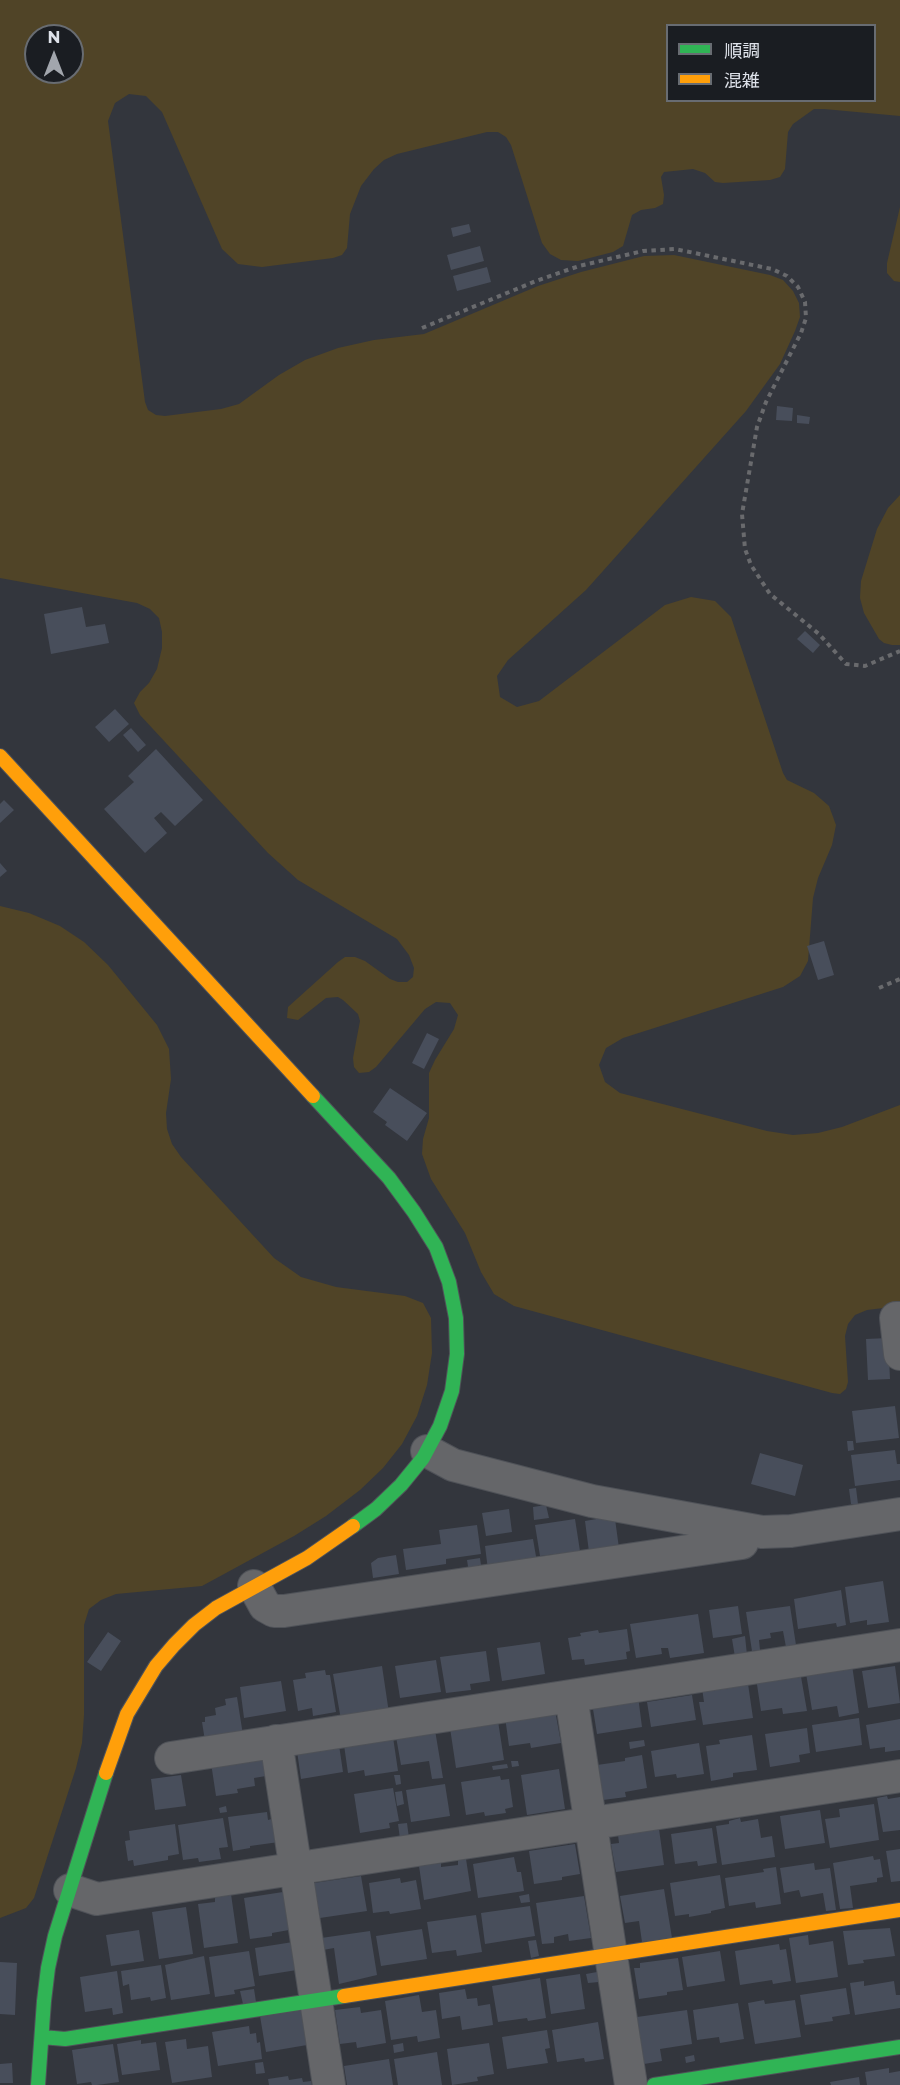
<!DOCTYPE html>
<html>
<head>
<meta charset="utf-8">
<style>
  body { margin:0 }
  #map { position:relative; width:900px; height:2085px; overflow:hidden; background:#33363d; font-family:Montserrat,"Noto Sans JP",sans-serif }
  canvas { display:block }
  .legend { position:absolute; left:666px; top:24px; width:210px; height:78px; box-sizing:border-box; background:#1a1d22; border:2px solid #686c72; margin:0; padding:8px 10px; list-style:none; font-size:18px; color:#dee2ea }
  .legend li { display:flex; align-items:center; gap:12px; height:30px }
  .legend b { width:30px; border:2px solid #686c72 }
  .north { position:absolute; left:24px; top:24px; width:60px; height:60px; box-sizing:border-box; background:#1a1d22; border:2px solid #686c72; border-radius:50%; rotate:0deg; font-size:16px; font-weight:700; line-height:24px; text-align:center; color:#dee2ea }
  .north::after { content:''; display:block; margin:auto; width:21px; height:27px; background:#a2a6ad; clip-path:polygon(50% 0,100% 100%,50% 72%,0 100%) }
</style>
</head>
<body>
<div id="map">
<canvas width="900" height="2085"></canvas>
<ul class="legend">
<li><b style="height:8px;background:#30b455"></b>順調</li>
<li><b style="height:8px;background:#ff9f0a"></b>混雑</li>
</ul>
<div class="north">N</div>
</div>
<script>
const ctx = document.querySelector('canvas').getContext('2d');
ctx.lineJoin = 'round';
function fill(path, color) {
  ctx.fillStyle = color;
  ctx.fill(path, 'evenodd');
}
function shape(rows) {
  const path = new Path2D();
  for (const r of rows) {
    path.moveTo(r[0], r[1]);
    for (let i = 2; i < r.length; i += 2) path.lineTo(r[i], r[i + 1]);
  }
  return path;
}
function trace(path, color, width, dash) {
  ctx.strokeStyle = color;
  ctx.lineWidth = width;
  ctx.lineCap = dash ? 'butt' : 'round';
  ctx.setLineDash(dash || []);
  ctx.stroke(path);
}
fill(shape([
  [0,0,900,0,900,116,824,109,814,109,793,124,788,132,785,169,780,177,770,180,723,183,715,182,705,173,693,169,664,172,661,177,664,195,663,204,655,208,641,210,632,215,623,246,613,252,578,261,561,260,550,254,542,243,511,145,506,137,498,132,487,132,397,154,384,160,374,169,361,186,350,214,347,248,342,255,333,258,262,267,238,264,222,249,162,112,146,96,129,94,115,103,108,121,145,402,148,410,156,415,165,416,221,409,239,404,279,375,305,360,338,348,374,340,424,334,538,286,581,272,644,256,674,255,770,275,783,280,793,291,799,303,800,317,795,331,780,364,746,411,586,590,508,660,497,676,500,697,517,707,539,701,665,605,691,597,715,601,731,617,783,773,787,780,814,793,829,806,836,825,832,845,818,878,813,898,808,961,800,976,783,987,623,1038,606,1048,599,1065,605,1082,620,1093,767,1131,793,1135,818,1133,842,1127,900,1105,900,1306,867,1310,855,1315,848,1324,845,1336,848,1382,846,1389,840,1394,832,1393,514,1306,494,1294,481,1272,465,1233,431,1179,422,1154,423,1139,429,1118,429,1073,435,1060,454,1029,458,1015,450,1003,436,1002,425,1009,376,1067,369,1072,359,1073,354,1067,353,1058,360,1021,358,1014,343,1000,338,997,326,998,298,1020,287,1018,288,1007,338,962,345,957,355,957,365,961,390,979,398,982,407,982,413,977,414,968,409,955,397,939,298,880,268,853,140,715,134,703,140,692,149,683,157,669,162,648,162,632,159,618,150,609,137,603,0,578],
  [668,26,874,26,874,100,668,100],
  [36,36,72,36,72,72,36,72],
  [900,207,900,282,894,281,887,273,887,263],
  [900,495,900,645,892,645,884,643,879,639,864,613,860,598,861,581,877,529,888,508],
  [0,906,29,913,60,926,84,942,108,965,157,1025,169,1049,171,1079,166,1113,167,1129,172,1144,181,1157,274,1258,301,1277,336,1287,405,1296,423,1303,431,1318,432,1353,427,1385,417,1416,402,1444,383,1468,360,1490,326,1516,294,1536,202,1586,116,1594,101,1600,89,1609,84,1625,84,1715,82,1743,76,1768,34,1898,26,1908,0,1918]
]), '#504427');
fill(shape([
  [469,224,471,232,453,237,451,228],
  [480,246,484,261,451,270,447,255],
  [487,267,491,282,457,291,453,276],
  [777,406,793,408,792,421,776,420],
  [797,415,810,417,809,424,797,423],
  [82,607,86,627,105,624,109,643,51,654,44,614],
  [805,631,820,645,813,653,797,639],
  [115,709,129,724,109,742,95,727],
  [131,728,146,745,138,752,123,735],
  [156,749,203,800,175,826,161,812,154,818,167,833,145,853,104,809,134,782,128,776],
  [4,800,14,810,0,823,0,804],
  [0,863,7,871,0,877],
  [824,941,834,975,818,980,807,946],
  [427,1033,439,1039,424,1069,412,1063],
  [390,1088,427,1113,407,1141,385,1125,387,1122,373,1112],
  [888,1338,890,1379,868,1380,866,1339],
  [895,1406,899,1438,856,1443,852,1411],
  [847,1441,853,1441,854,1450,848,1451],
  [895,1450,897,1464,900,1464,900,1480,855,1486,851,1455],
  [760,1453,803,1465,795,1496,751,1484],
  [856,1488,858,1504,851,1504,849,1489],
  [546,1505,549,1518,534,1520,533,1507],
  [509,1509,512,1532,486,1536,482,1513],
  [608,1517,608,1521,615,1519,619,1548,589,1552,585,1521],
  [575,1519,580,1551,540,1556,535,1525],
  [477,1525,481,1554,446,1559,446,1564,406,1570,403,1549,441,1544,439,1530],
  [533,1539,537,1562,488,1570,485,1546],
  [396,1555,399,1574,373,1578,371,1563,378,1558],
  [480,1558,482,1572,469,1573,467,1560],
  [883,1581,889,1622,867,1625,867,1620,850,1623,845,1587],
  [841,1590,846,1625,837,1627,836,1623,798,1629,794,1599],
  [738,1606,742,1634,713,1638,709,1610],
  [790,1606,796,1645,786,1647,783,1631,770,1633,771,1638,759,1640,760,1650,752,1651,746,1612],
  [698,1614,704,1653,670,1658,668,1648,661,1648,662,1654,636,1658,630,1624],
  [627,1629,630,1651,626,1652,627,1659,585,1665,584,1659,572,1660,568,1638,581,1636,580,1633,598,1630,599,1633],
  [108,1632,121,1641,101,1671,87,1662],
  [745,1636,747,1655,735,1657,732,1639],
  [540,1642,545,1674,502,1681,497,1648],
  [486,1651,490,1681,470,1684,471,1690,446,1693,440,1657],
  [436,1660,441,1692,400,1698,395,1666],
  [852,1665,859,1713,839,1717,837,1706,812,1710,805,1667],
  [382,1666,389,1713,341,1720,333,1674],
  [895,1666,900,1703,868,1708,862,1671],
  [325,1670,326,1675,330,1675,336,1712,313,1716,312,1708,298,1711,293,1680,306,1678,305,1673],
  [800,1671,807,1711,783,1714,782,1708,761,1711,756,1678],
  [747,1677,753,1718,703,1725,699,1702,704,1702,702,1688],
  [281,1681,286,1711,244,1718,240,1687],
  [692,1695,696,1720,651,1727,647,1702],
  [638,1696,642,1727,597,1734,592,1703],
  [237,1697,243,1735,205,1741,202,1722,205,1722,205,1717,216,1715,215,1708,226,1705,225,1699],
  [555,1710,561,1743,531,1748,530,1743,509,1746,505,1717],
  [859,1718,862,1745,816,1752,812,1725],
  [900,1719,900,1750,885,1752,885,1747,870,1749,866,1725],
  [498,1721,504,1760,456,1768,450,1728],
  [807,1728,810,1753,799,1755,800,1762,770,1767,765,1734],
  [435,1730,443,1778,432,1779,429,1761,401,1765,395,1731],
  [752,1735,757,1770,733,1773,733,1777,711,1781,706,1746,720,1744,719,1740],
  [393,1737,398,1771,365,1776,364,1770,348,1773,344,1745],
  [644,1740,645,1746,630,1749,629,1742],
  [699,1743,704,1774,677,1778,676,1774,655,1777,651,1751],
  [339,1745,343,1772,301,1779,297,1751],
  [262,1755,266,1776,254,1778,255,1786,237,1789,238,1793,216,1796,211,1763],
  [642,1755,647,1788,625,1792,626,1797,603,1800,597,1765,625,1761,625,1758],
  [511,1761,518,1761,519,1766,512,1767],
  [507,1764,508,1768,493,1770,492,1766],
  [559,1769,565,1809,527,1815,521,1775],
  [181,1775,186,1806,155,1810,151,1779],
  [394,1775,400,1775,401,1784,396,1785],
  [500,1776,501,1780,509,1779,513,1807,505,1809,506,1813,485,1816,484,1812,466,1815,461,1782],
  [445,1784,450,1816,411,1822,406,1790],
  [393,1788,399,1821,389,1823,390,1828,360,1833,354,1794],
  [402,1791,404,1804,397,1806,395,1792],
  [887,1796,888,1799,900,1797,900,1830,883,1832,877,1798],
  [874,1804,879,1840,830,1848,825,1819,840,1817,839,1809],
  [226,1806,227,1812,220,1813,219,1808],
  [820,1810,825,1843,785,1849,780,1816],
  [267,1812,268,1820,275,1818,279,1842,250,1846,250,1848,233,1851,228,1817],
  [223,1818,228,1847,219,1848,221,1859,199,1862,198,1858,183,1860,178,1825],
  [740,1818,741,1822,758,1819,761,1838,772,1836,775,1857,722,1865,716,1826,729,1824,729,1821],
  [407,1823,409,1838,400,1839,398,1824],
  [175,1824,179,1854,168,1856,168,1860,134,1866,133,1860,128,1861,125,1841,130,1840,129,1831],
  [712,1828,717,1863,698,1866,697,1861,675,1864,671,1834],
  [659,1829,664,1865,616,1872,611,1844,619,1843,618,1835],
  [575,1844,580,1874,562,1877,562,1880,534,1884,529,1851],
  [900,1849,900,1881,891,1882,886,1851],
  [873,1856,874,1860,880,1859,883,1877,877,1878,877,1882,850,1886,853,1908,840,1909,833,1863],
  [514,1857,517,1872,521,1872,524,1891,478,1898,473,1864],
  [466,1859,471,1891,424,1900,419,1866,441,1863,441,1867,458,1865,458,1860],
  [814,1863,815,1870,830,1868,836,1910,826,1911,823,1893,801,1897,799,1890,784,1893,780,1868],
  [776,1867,781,1904,756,1908,755,1902,729,1906,725,1878,764,1872,763,1869],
  [720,1875,725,1908,711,1911,711,1913,689,1917,689,1914,675,1916,670,1883],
  [361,1876,367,1911,320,1918,314,1883],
  [400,1878,401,1883,416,1880,421,1909,390,1914,389,1911,373,1913,369,1883],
  [664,1889,672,1938,642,1942,639,1921,625,1923,620,1896],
  [283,1892,289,1930,272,1933,272,1936,250,1939,244,1898],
  [231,1894,238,1943,204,1948,198,1904,215,1902,215,1896],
  [529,1894,530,1902,521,1903,519,1896],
  [584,1896,591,1938,569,1941,568,1934,554,1937,554,1943,542,1944,536,1903],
  [530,1906,535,1936,485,1944,481,1913],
  [186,1907,193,1954,159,1959,152,1912],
  [476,1915,482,1952,457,1956,456,1950,432,1953,427,1922],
  [890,1928,895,1956,863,1960,864,1963,848,1965,843,1931],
  [422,1929,427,1959,381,1966,376,1936],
  [139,1930,144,1961,111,1966,106,1935],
  [370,1931,377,1975,339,1984,334,1948,323,1950,321,1938],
  [808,1935,809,1945,833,1941,838,1977,796,1983,789,1938],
  [536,1940,539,1956,531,1958,528,1941],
  [293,1942,297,1970,259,1976,255,1948],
  [779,1944,780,1950,786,1949,791,1981,773,1984,772,1980,740,1985,735,1951],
  [249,1951,255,1986,234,1990,235,1994,215,1997,209,1957],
  [720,1951,725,1981,687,1987,682,1957],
  [204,1956,210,1994,171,2000,165,1965],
  [678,1958,683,1990,667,1992,667,1995,639,1999,634,1968,640,1968,640,1963],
  [0,1962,17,1963,15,2015,0,2014],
  [161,1965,166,1998,151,2001,150,1997,131,2000,129,1984,123,1986,121,1971],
  [117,1971,123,2013,113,2015,112,2008,85,2012,80,1977],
  [597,1972,599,1982,588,1983,586,1974],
  [580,1974,585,2009,551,2014,546,1979],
  [540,1978,546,2018,528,2021,527,2018,498,2022,492,1986],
  [864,1981,864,1986,894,1981,896,1995,900,1995,900,2008,855,2015,850,1983],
  [846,1988,850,2014,832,2017,833,2021,805,2025,800,1995],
  [254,1989,256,2002,243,2004,240,1991],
  [465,1989,467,1999,477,1998,478,2006,490,2004,493,2025,462,2030,460,2016,442,2019,439,1993],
  [419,1995,422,2012,436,2010,440,2038,418,2042,417,2036,391,2040,385,2001],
  [764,2000,765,2004,795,2000,801,2037,755,2044,748,2003],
  [738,2003,744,2039,720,2043,719,2037,697,2040,693,2010],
  [360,2007,361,2013,381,2010,386,2043,357,2048,356,2042,340,2044,335,2010],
  [302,2010,307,2045,266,2052,260,2016],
  [687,2010,692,2044,660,2049,662,2061,644,2064,637,2017],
  [598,2022,604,2059,585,2062,584,2058,557,2062,552,2030],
  [249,2026,250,2034,256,2033,257,2043,260,2042,262,2059,218,2066,212,2032],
  [547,2030,550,2048,545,2049,548,2063,507,2069,502,2037],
  [186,2039,187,2049,208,2046,212,2077,172,2083,165,2042],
  [141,2040,141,2044,156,2042,160,2070,122,2075,117,2044],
  [403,2043,404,2051,394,2053,393,2045],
  [489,2043,494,2074,477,2077,478,2081,452,2085,447,2049],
  [113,2044,119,2082,97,2085,92,2085,91,2082,77,2084,72,2050],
  [437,2052,442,2085,398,2085,394,2059],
  [694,2055,695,2061,686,2063,685,2057],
  [389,2059,393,2085,347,2085,344,2066],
  [263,2062,265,2073,256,2074,255,2063],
  [12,2063,13,2083,0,2083,0,2064],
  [889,2068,889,2073,900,2071,900,2085,867,2085,865,2072],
  [288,2076,289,2080,302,2078,303,2082,311,2081,312,2085,269,2085,268,2079],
  [859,2077,860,2085,831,2085,830,2082]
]), '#484e5b');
const street = shape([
  [900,1318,896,1318,900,1354],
  [427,1451,453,1465,592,1501,762,1532,791,1531,900,1514],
  [254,1586,265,1606,274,1611,284,1611,742,1543,744,1530],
  [571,1696,631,2085],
  [276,1741,329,2085],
  [171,1758,900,1645],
  [70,1890,97,1899,900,1776]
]);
const fast = shape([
  [313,1096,389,1178,414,1212,436,1247,449,1282,456,1318,457,1354,452,1391,440,1426,423,1458,401,1485,376,1509,353,1526],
  [42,2037,65,2039,344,1996],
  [38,2085,44,2001,48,1968,55,1936,106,1773],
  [654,2085,900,2047]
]);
const slow = shape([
  [0,756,313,1096],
  [106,1773,127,1714,156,1666,174,1645,194,1625,216,1608,307,1558,353,1526],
  [344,1996,900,1910]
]);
trace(street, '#4f5258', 34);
trace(fast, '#4f5258', 16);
trace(slow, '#4f5258', 16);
trace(shape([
  [422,328,536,281,579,266,643,251,675,249,772,269,787,276,798,287,805,302,806,318,801,333,766,402,757,427,742,514,745,549,751,565,770,594,819,634,846,664,865,666,900,651],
  [879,988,900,979]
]), '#696a6d', 4, [4.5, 4.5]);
trace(street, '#656669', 32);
trace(fast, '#30b455', 14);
trace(slow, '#ff9f0a', 14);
</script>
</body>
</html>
